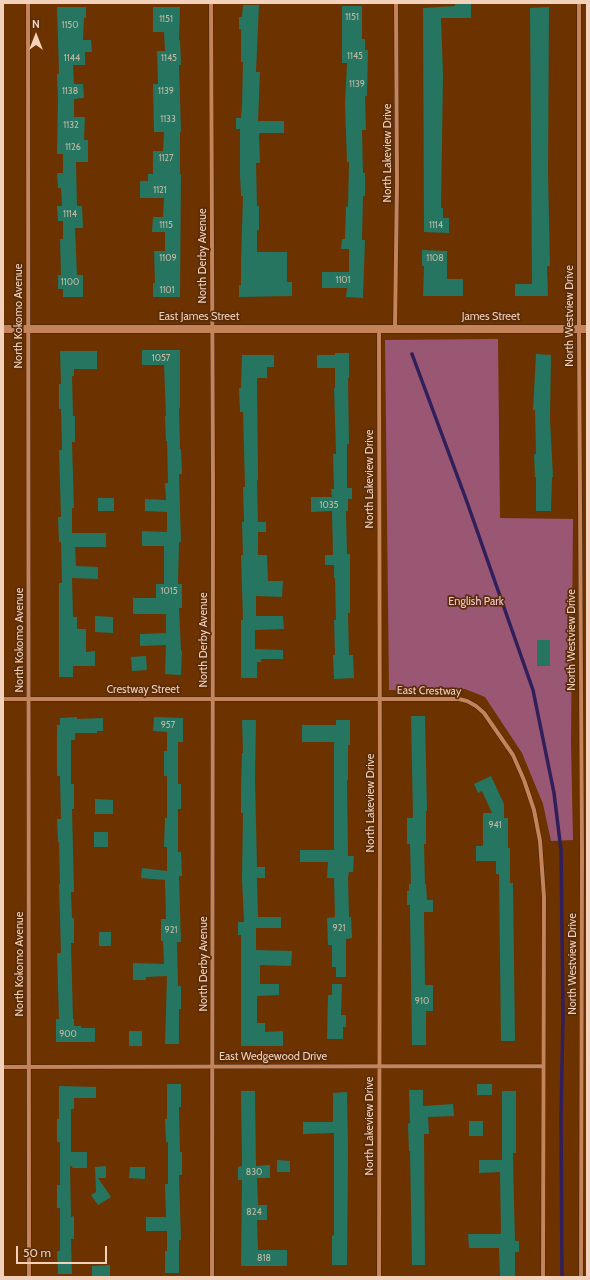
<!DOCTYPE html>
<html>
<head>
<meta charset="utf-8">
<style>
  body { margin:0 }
  #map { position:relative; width:590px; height:1280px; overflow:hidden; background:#6c3200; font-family:Cabin,sans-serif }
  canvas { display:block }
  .frame { position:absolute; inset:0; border:4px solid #f4d1bb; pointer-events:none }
  .north { position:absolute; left:16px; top:16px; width:40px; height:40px; -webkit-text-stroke:3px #5a2d0a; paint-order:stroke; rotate:0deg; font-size:11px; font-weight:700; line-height:16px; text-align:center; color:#f4d1bb }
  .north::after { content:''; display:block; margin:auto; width:14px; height:18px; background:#f4d1bb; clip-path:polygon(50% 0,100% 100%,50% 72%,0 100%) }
  .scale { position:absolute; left:16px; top:1246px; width:91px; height:18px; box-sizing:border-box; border:2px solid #f4d1bb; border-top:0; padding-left:5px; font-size:12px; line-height:14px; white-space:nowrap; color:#f4d1bb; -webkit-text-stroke:3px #5a2d0a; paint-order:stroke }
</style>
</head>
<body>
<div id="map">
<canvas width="590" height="1280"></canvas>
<div class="frame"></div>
<div class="north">N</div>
<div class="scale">50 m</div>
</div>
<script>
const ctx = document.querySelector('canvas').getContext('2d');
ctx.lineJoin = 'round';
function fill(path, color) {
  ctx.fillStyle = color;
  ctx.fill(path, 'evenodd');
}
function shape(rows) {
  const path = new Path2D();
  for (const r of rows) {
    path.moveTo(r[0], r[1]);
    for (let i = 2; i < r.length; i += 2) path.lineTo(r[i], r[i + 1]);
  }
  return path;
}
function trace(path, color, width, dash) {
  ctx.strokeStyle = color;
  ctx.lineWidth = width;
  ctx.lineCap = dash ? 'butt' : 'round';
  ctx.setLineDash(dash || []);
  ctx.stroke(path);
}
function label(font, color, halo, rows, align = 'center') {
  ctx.font = font + ' Cabin,sans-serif';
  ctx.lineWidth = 3.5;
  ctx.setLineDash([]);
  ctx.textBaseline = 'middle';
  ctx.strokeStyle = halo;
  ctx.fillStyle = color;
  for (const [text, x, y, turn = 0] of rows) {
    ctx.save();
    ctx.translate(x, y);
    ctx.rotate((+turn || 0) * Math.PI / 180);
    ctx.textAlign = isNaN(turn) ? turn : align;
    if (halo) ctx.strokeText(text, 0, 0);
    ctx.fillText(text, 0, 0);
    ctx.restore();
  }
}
fill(shape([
  [498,339,500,518,573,519,571,743,573,840,551,841,543,804,522,753,485,697,465,689,389,690,385,340]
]), '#9a5774');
trace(shape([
  [412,354,467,502,533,690,554,793,561,850,563,1015,561,1116,562,1277]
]), '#311f5b', 3.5);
fill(shape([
  [455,3,471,3,471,18,441,18,443,75,441,208,443,208,443,218,449,218,449,233,424,232,423,8,455,6],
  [243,5,259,5,256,72,260,72,258,121,284,121,284,133,259,133,260,163,256,163,257,206,259,206,259,230,257,230,257,252,287,252,287,282,292,282,292,296,239,297,239,285,241,285,241,263,243,196,241,196,240,173,240,129,236,129,236,118,241,118,242,106,243,62,241,62,241,29,239,29,239,17,242,17],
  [342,6,362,6,362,39,365,39,365,50,368,50,367,96,365,96,366,130,362,130,363,173,365,173,365,196,363,196,362,240,365,240,363,298,346,297,347,288,322,288,322,272,349,272,349,249,341,249,342,239,345,239,346,206,348,207,349,162,347,162,345,103,347,63,342,63],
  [57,7,86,7,86,18,84,18,83,40,91,40,92,52,85,52,85,65,73,65,74,84,83,84,84,98,74,99,74,117,85,117,84,140,88,140,88,162,76,162,77,206,82,206,83,228,75,228,77,275,83,275,83,297,63,297,63,289,58,289,58,275,61,275,60,239,63,239,63,221,58,221,57,206,62,206,61,188,58,188,57,173,63,173,63,154,57,154,58,99,57,74,59,74],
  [153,7,180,7,179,40,180,40,181,65,179,65,181,132,180,132,180,174,181,174,180,297,153,297,153,283,155,283,154,251,165,251,165,232,152,232,153,217,163,217,164,198,140,198,140,181,148,181,148,174,153,174,153,151,163,151,164,132,154,132,153,84,158,84,157,51,165,51,164,32,153,32],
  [549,7,548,174,550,266,547,266,548,296,515,296,515,284,532,284,530,8],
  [422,250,447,251,447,279,463,279,463,296,423,296,424,266,422,266],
  [142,350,180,350,180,408,179,408,180,449,181,449,182,474,179,474,181,542,179,542,178,584,182,584,182,608,179,608,181,651,182,651,181,675,165,674,166,645,140,646,140,634,166,633,166,614,133,614,133,598,156,598,156,584,164,584,164,546,142,546,142,531,167,532,167,512,145,511,145,499,166,500,165,483,168,483,167,441,166,441,165,416,166,416,164,365,142,365],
  [60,351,97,351,97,369,74,369,74,376,72,376,73,416,75,416,75,442,72,442,74,508,72,508,72,533,106,533,106,547,75,547,76,566,98,567,98,579,72,578,73,617,77,617,77,629,86,629,86,652,95,651,95,666,73,666,73,677,59,677,59,583,62,583,61,542,59,542,58,517,61,517,59,450,62,450,61,409,59,409,59,384,61,384],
  [335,353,349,353,349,378,348,378,349,444,347,444,347,488,352,488,352,499,348,499,348,511,346,511,347,554,350,554,350,613,348,613,349,655,353,655,354,678,334,679,333,655,335,655,334,620,336,620,335,578,334,578,334,565,325,565,325,555,333,555,332,511,311,512,311,497,332,497,331,489,334,489,333,454,336,454,334,388,335,388,335,368,317,368,317,355,335,355],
  [536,354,551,355,550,420,553,477,552,477,551,511,536,511,536,477,535,477,534,454,536,454,535,410,533,410],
  [242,355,274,355,274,367,267,367,267,378,257,378,258,480,257,480,258,522,266,522,266,532,258,532,258,555,267,555,268,581,283,581,282,597,256,596,256,616,283,616,284,629,255,630,255,649,283,650,283,659,261,659,261,662,257,662,257,678,241,678,241,620,243,620,241,555,243,555,242,522,244,522,243,487,245,487,243,412,240,412,239,388,241,388],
  [98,498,114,498,114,511,98,511],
  [95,616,113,617,113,633,95,632],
  [537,640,550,640,550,666,537,666],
  [146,656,147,670,132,671,131,657],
  [411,716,425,716,427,811,426,811,426,844,424,844,425,884,426,884,427,900,433,900,433,912,424,912,425,985,433,985,433,1011,426,1011,426,1045,412,1045,410,912,410,905,407,905,407,891,409,891,409,884,411,884,410,844,407,844,407,818,413,818],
  [77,717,77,719,103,718,103,731,97,731,97,733,75,733,75,740,71,740,71,784,74,784,74,809,72,809,74,892,71,892,72,918,74,918,74,943,71,943,73,1019,74,1019,74,1026,81,1026,81,1028,95,1028,95,1042,56,1042,56,1019,59,1019,57,953,61,953,59,884,60,884,59,842,58,842,57,819,61,819,60,776,57,776,57,725,60,725,60,718],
  [154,717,183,718,183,742,178,742,178,784,181,784,181,809,178,809,178,852,181,852,182,876,179,876,181,942,177,942,178,986,181,986,181,1009,179,1009,179,1044,165,1044,167,976,146,977,146,980,133,980,133,963,164,964,163,941,161,941,161,919,166,919,165,880,141,878,142,868,167,871,167,847,164,847,165,818,167,818,167,776,164,776,164,751,167,751,167,732,153,731],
  [242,720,256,720,255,778,257,867,265,867,265,878,257,878,258,917,281,917,281,928,256,928,256,950,292,951,291,966,260,965,260,984,279,984,279,995,257,996,257,1023,265,1023,265,1032,283,1031,283,1046,241,1046,241,935,238,935,238,922,244,922,242,878,243,813,241,813,241,788,242,753,243,753],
  [336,720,350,720,350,745,348,745,348,780,347,780,348,856,354,856,353,872,349,872,348,878,349,917,351,917,352,938,346,939,346,977,336,977,336,967,332,967,332,945,328,945,327,918,335,917,334,878,327,878,328,862,300,862,300,850,334,850,334,742,302,742,302,725,336,725],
  [491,776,504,804,504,818,508,818,508,848,510,848,510,883,513,883,515,1041,501,1041,499,874,496,874,496,861,476,861,476,846,483,846,483,813,492,813,482,791,478,793,474,784],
  [95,799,113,800,113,814,95,814],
  [94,832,108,832,108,847,94,847],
  [99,932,111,932,111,946,99,946],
  [332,984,342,984,341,1015,346,1015,346,1027,343,1027,343,1039,327,1039,328,995,332,995],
  [129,1031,142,1031,142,1046,129,1046],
  [167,1084,181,1084,181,1107,179,1107,180,1152,182,1152,182,1175,179,1175,181,1240,179,1240,179,1273,165,1273,165,1251,167,1251,167,1231,146,1231,146,1217,166,1217,165,1184,168,1184,168,1142,166,1142,165,1119,167,1119],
  [477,1084,492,1084,492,1095,477,1095],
  [59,1086,96,1087,96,1098,74,1098,74,1109,71,1109,71,1152,87,1152,87,1168,73,1168,70,1165,71,1217,74,1216,74,1239,71,1239,72,1274,58,1274,57,1251,60,1251,60,1208,57,1208,57,1185,60,1185,60,1142,57,1142,57,1119,59,1119],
  [409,1090,423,1090,423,1106,453,1104,454,1116,428,1117,429,1134,424,1134,425,1265,412,1265,410,1151,409,1151,408,1124,410,1123],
  [241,1091,255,1091,256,1166,270,1165,270,1178,257,1178,258,1205,267,1205,267,1220,257,1220,258,1250,287,1250,287,1266,241,1266,242,1180,238,1180,238,1167,242,1166],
  [502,1091,516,1091,516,1153,513,1153,514,1203,515,1241,519,1241,519,1252,515,1252,515,1277,500,1277,499,1248,469,1248,468,1234,501,1234,500,1172,479,1173,479,1160,502,1160],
  [347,1092,348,1152,347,1265,332,1265,332,1236,334,1235,334,1133,303,1134,303,1122,333,1122,333,1093],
  [469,1121,483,1121,483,1136,469,1136],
  [277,1160,290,1161,290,1172,277,1172],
  [106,1166,106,1178,98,1178,111,1197,98,1205,91,1195,96,1192,95,1167],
  [130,1167,145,1167,145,1179,129,1178],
  [110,1265,110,1277,92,1277,92,1266]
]), '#267561');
const street = shape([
  [28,3,29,1277],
  [211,3,213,485,212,1277],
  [579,3,579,329,582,851,581,1277],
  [379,328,380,821,379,1277],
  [395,328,397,183,396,3],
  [3,699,459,699,467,701,476,706,484,713,513,755,524,780,534,810,540,841,544,897,543,1277],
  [3,1067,543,1066]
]);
const secondary = shape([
  [3,329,587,329]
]);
trace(street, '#42220b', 5);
trace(secondary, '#42220b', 9);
trace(street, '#c58359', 4);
trace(secondary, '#c58359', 8);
label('9px', '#c0baa4', null, [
  ["1151",352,17],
  ["1151",166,19],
  ["1150",70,25],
  ["1145",355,56],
  ["1144",72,58],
  ["1145",169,58],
  ["1139",357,84],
  ["1138",70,91],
  ["1139",166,91],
  ["1133",168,119],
  ["1132",71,125],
  ["1126",73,147],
  ["1127",166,158],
  ["1121",160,190],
  ["1114",70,214],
  ["1115",166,225],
  ["1114",436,225],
  ["1109",168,258],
  ["1108",435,258],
  ["1101",343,280],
  ["1100",70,282],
  ["1101",167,290],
  ["1057",161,358],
  ["1035",329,505],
  ["1015",169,591],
  ["957",168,725],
  ["941",495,825],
  ["921",339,928],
  ["921",171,930],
  ["910",422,1001],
  ["900",68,1034],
  ["830",254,1172],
  ["824",254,1212],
  ["818",264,1258]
]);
label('11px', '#f4d1bb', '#5a2d0a', [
  ["North Lakeview Drive",388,153,-90],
  ["North Derby Avenue",203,256,-90],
  ["North Kokomo Avenue",19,316,-90],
  ["North Westview Drive",570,316,-90],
  ["East James Street",199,317],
  ["James Street",491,317],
  ["North Lakeview Drive",370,479,-90],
  ["North Kokomo Avenue",20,640,-90],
  ["North Derby Avenue",204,640,-90],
  ["North Westview Drive",572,640,-90],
  ["Crestway Street",143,690],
  ["East Crestway",429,691,1],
  ["North Lakeview Drive",371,803,-90],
  ["North Kokomo Avenue",20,964,-90],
  ["North Derby Avenue",204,964,-90],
  ["North Westview Drive",573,964,-90],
  ["East Wedgewood Drive",273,1057],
  ["North Lakeview Drive",370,1126,-90]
]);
label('11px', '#f3c8d8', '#5a2d0a', [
  ["English Park",476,602]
]);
</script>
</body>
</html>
